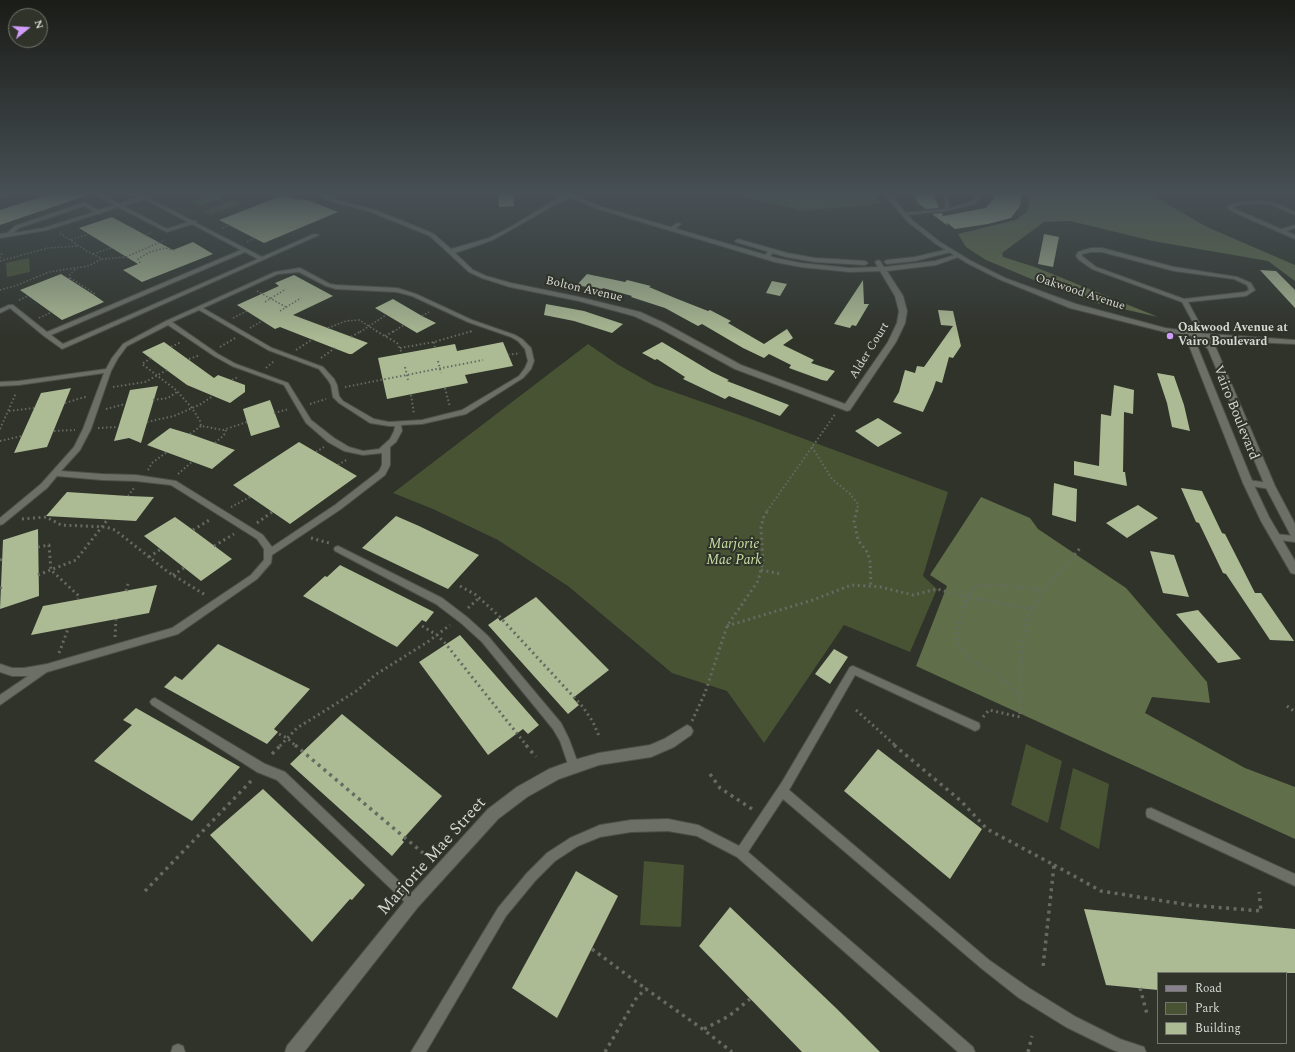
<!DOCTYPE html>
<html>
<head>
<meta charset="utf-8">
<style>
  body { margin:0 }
  #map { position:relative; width:1295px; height:1052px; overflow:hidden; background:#2f332a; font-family:Spectral,serif }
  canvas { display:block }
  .legend { position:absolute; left:1157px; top:972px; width:130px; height:72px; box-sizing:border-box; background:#2f332a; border:1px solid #71756d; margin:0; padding:5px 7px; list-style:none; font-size:12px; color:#d5d7d2 }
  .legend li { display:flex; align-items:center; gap:8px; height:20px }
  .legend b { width:20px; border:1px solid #71756d }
  .north { position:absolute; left:8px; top:8px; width:40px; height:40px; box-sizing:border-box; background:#2f332a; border:1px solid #71756d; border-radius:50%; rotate:72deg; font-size:11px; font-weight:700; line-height:16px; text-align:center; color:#d5d7d2 }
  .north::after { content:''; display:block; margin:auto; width:14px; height:18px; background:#d29cfd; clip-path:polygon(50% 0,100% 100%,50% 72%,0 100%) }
</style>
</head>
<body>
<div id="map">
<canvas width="1295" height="1052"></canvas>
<ul class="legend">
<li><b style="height:5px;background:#88808e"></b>Road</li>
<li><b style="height:11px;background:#485334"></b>Park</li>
<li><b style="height:11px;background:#acbb94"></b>Building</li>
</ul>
<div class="north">N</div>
</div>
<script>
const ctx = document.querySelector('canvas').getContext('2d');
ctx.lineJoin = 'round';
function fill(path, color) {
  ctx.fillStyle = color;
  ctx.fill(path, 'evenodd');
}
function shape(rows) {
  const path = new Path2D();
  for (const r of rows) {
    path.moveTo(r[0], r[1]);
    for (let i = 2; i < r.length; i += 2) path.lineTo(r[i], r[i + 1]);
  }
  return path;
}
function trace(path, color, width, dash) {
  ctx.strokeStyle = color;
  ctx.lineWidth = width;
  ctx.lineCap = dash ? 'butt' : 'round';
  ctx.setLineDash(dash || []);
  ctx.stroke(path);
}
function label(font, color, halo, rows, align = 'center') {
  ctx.font = font + ' Spectral,serif';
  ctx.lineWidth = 4;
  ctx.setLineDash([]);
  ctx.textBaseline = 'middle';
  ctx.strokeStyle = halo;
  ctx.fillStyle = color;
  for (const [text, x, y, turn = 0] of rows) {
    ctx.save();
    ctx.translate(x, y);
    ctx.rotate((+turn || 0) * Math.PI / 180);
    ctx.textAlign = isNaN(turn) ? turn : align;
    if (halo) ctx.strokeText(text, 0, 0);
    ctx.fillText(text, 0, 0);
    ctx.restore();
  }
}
fill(shape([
  [214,194,223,198,200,206,191,202],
  [733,194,874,194,880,204,803,211],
  [233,200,241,204,211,215,203,211],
  [29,258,30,272,7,277,6,263],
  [588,344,617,364,654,385,745,417,948,492,923,576,937,589,910,652,844,625,764,743,727,691,672,673,568,586,498,540,433,509,393,493],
  [1026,744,1062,761,1048,823,1011,805],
  [1073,768,1109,784,1099,849,1060,829],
  [644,861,684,865,681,927,640,925]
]), '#485334');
fill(shape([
  [1028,194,1154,194,1157,198,1207,227,1295,265,1295,281,1268,261,1153,241,1070,221,1044,222,1002,253,1003,257,1035,267,1158,317,1097,303,1041,283,986,260,966,247,958,234,1015,220,1027,212,1030,197],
  [981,497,1030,518,1038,529,1126,588,1207,682,1210,703,1152,697,1145,713,1245,768,1295,787,1295,839,916,666,947,586,930,575]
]), '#606e4a');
fill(shape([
  [50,194,84,194,85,196,0,225,0,210],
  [498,194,513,194,514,206,499,207],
  [914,194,933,194,939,208,926,209,918,203],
  [995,194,1022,194,1020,206,1011,218,988,224,955,229,946,222,948,226,932,214,942,213,943,216,986,208,994,198],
  [284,195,297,200,302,199,308,200,338,212,264,243,219,220],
  [112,217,173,250,193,242,213,254,142,282,123,270,138,264,79,228],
  [1044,234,1059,237,1053,267,1038,264],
  [1260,270,1276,271,1295,290,1295,308],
  [61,274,94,295,104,302,62,320,20,290],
  [587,274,625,282,627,280,651,286,649,287,675,298,708,311,710,310,731,321,728,323,764,344,787,329,793,338,783,345,814,360,811,363,835,371,827,381,822,380,789,368,791,365,769,354,764,358,743,348,702,324,698,326,665,308,631,297,632,296,603,288,601,290,577,285],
  [294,275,333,296,293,315,368,343,352,354,349,354,280,327,275,329,237,305,279,286,275,283],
  [863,280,864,304,869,304,856,326,852,325,850,328,834,324],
  [772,281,787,284,780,296,766,293],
  [393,299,422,316,436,323,417,333,375,308],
  [546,304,584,311,623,324,612,333,574,321,544,315],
  [938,310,953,311,961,346,953,358,949,357,942,383,936,381,933,390,923,412,893,402,899,392,905,370,915,373,917,366,924,367,953,326,941,325],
  [164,342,214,378,218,375,245,385,245,392,230,403,187,385,142,352],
  [503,342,513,366,465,375,468,383,387,399,378,358,455,344,457,351],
  [662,342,712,372,729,380,727,381,789,405,780,416,729,396,725,399,683,379,685,377,657,359,655,360,642,353],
  [1157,373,1174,376,1184,405,1190,431,1172,427,1167,403],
  [1114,385,1134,390,1133,414,1124,412,1123,472,1125,472,1127,486,1074,475,1074,461,1099,466,1101,414,1111,416],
  [158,386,141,443,129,438,114,441,130,390],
  [71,388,47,447,14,453,41,393],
  [270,400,280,427,251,436,243,409],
  [878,418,902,433,878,447,855,431],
  [170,428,190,434,235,450,212,469,147,445],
  [299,442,357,476,290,524,233,485],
  [1054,483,1077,489,1076,522,1052,515],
  [1181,488,1202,491,1222,533,1225,534,1255,593,1261,593,1294,641,1270,640,1226,574,1223,573,1199,523,1196,522],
  [67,492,128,496,154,497,136,521,46,516],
  [1138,505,1158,518,1127,538,1106,523],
  [396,516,419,526,479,555,448,589,362,548],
  [175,517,193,530,232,559,201,581,144,536],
  [38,529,39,596,0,609,3,540],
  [1150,551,1174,555,1189,597,1163,593],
  [340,565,434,612,426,622,422,620,397,647,303,596,325,576,327,577],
  [157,585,149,613,31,635,43,606],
  [536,597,609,670,573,698,579,705,568,714,488,625,498,618,500,621],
  [1198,610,1219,634,1241,659,1218,663,1176,614],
  [460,635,539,725,528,734,523,729,488,755,419,662],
  [218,644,310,689,274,729,278,732,267,744,164,687,175,676,182,680],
  [834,649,848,657,830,684,815,674],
  [136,708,240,767,192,821,94,761,132,725,123,720],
  [342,714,442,796,402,840,404,842,392,856,290,764],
  [878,749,982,829,950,879,844,791],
  [263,789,365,885,352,900,350,899,312,942,210,835],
  [576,871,618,896,557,1018,512,988],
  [730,907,836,1008,880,1052,802,1052,699,946],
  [1084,909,1295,929,1295,973,1158,973,1158,990,1106,985]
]), '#acbb94');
const service = shape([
  [95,194,100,194,119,204,140,197,136,194,141,194,193,221,196,221,196,223,262,257,314,234,319,235,62,349,44,336,10,308,0,313,0,309,9,305,13,305,47,332,241,250,192,224,167,232,118,207,101,213,101,214,97,214,47,230,0,238,0,234,7,233,15,226,82,203,86,203,98,210,115,205,95,194],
  [144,199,188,222,167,229,123,206,144,199],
  [84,206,94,212,44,228,13,233,19,228,84,206],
  [245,252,258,259,63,344,51,335,245,252],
  [944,194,948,194,949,208,970,202,978,197,978,194,982,194,982,197,974,204,947,211,904,215,902,214,904,213,945,209,944,194],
  [1260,201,1275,203,1295,212,1295,215,1272,205,1260,203,1237,205,1233,208,1281,229,1295,225,1295,228,1286,231,1295,235,1295,239,1233,212,1228,208,1229,205,1236,203,1260,201],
  [677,223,681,224,674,230,670,230,670,228,677,223],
  [1091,248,1102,248,1174,267,1237,277,1251,283,1255,290,1246,296,1188,302,1201,326,1201,335,1198,337,1196,336,1195,326,1182,302,1092,269,1079,260,1076,256,1078,252,1091,248],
  [1091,252,1102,252,1174,271,1234,279,1247,285,1249,290,1245,292,1184,299,1096,267,1082,256,1082,254,1091,252],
  [770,250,775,251,768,258,764,258,764,256,770,250],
  [300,268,330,284,336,285,397,288,416,294,472,320,515,335,522,339,531,348,534,361,531,369,523,378,466,414,422,424,401,425,402,431,396,442,390,447,390,465,385,475,341,509,272,555,271,563,257,579,178,634,47,672,0,705,0,695,28,676,12,676,0,672,0,664,12,668,24,668,47,664,172,628,251,575,264,560,264,549,257,539,171,485,136,481,102,480,57,476,47,488,3,524,0,525,0,518,41,484,74,447,83,429,104,373,19,385,0,386,0,382,19,381,106,369,112,358,123,344,166,321,275,272,300,268],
  [299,272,326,286,336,289,397,292,412,296,468,322,511,337,518,341,525,349,528,361,525,368,519,376,462,410,422,420,389,422,374,419,343,401,339,396,337,385,334,379,323,367,272,348,203,308,278,274,299,272],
  [199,310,268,350,319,369,328,380,331,385,333,397,339,403,370,423,389,426,395,426,394,431,390,439,379,449,363,451,349,447,334,438,311,420,288,383,236,364,218,354,172,322,199,310],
  [168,325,214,356,232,366,284,385,306,423,328,442,344,451,363,455,382,453,382,465,379,471,335,505,272,547,263,535,176,481,136,475,102,474,61,471,80,450,91,429,111,371,118,358,127,346,168,325],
  [1248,480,1270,483,1274,486,1270,489,1245,485,1244,483,1248,480],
  [1275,534,1295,536,1295,542,1272,539,1271,537,1272,535,1275,534],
  [338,546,442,598,467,617,488,636,561,723,569,739,579,766,578,770,574,771,570,770,560,741,553,729,482,642,461,623,436,604,335,551,334,549,335,547,338,546],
  [853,666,979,723,980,726,979,729,975,731,971,729,855,675,789,790,989,960,1029,988,1076,1017,1120,1039,1144,1047,1146,1052,1119,1052,1113,1050,1066,1027,1019,998,981,968,783,799,748,852,973,1047,975,1052,958,1052,737,857,697,836,668,831,631,832,600,837,578,846,555,861,535,881,506,916,426,1052,411,1052,498,908,527,873,547,853,570,838,600,825,631,820,668,819,698,825,739,846,782,782,850,667,853,666],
  [155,698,265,764,285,772,417,898,419,902,417,906,413,908,409,906,277,780,257,772,152,705,150,702,152,699,155,698],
  [1151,808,1295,874,1295,886,1147,817,1146,813,1147,809,1151,808],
  [178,1044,183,1046,185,1052,171,1052,173,1046,178,1044]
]);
const minor = shape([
  [317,194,324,194,334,199,375,210,425,230,434,234,451,249,489,238,507,229,565,194,572,194,602,207,776,258,801,263,850,268,878,267,875,262,878,260,880,261,884,267,935,261,958,254,961,256,936,265,887,271,903,296,907,311,905,323,896,342,850,410,847,411,735,369,658,327,634,316,579,301,510,287,482,278,469,272,430,236,371,212,330,201,317,194],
  [569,197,598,209,775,262,801,267,850,272,880,271,895,296,899,311,897,323,888,342,845,404,741,365,664,323,640,312,579,297,511,283,486,276,473,270,455,253,493,240,569,197],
  [738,239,787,253,815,258,865,261,868,263,865,265,815,262,786,257,736,242,735,241,738,239],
  [949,249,952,251,951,252,915,261,887,264,884,262,887,260,915,257,949,249],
  [1195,333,1295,340,1295,344,1230,341,1198,337,1195,337,1195,333],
  [687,725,691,727,693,731,691,735,674,747,651,757,599,765,559,779,527,797,498,819,418,907,304,1052,285,1052,287,1046,408,897,488,809,517,787,549,769,574,760,599,753,650,745,664,739,687,725]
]);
const tertiary = shape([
  [884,194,890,194,912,220,940,242,971,261,1005,278,1076,304,1165,328,1201,333,1209,340,1216,348,1275,486,1295,524,1295,537,1291,536,1265,486,1208,349,1198,339,1196,343,1253,483,1269,517,1295,561,1295,574,1291,573,1261,521,1243,483,1188,343,1192,336,1165,332,1070,308,1001,280,967,263,936,244,908,222,884,194]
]);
const secondary = shape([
  [0,194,11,194,0,198,0,194]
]);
trace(service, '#4c4f48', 2);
trace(minor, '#4c4f48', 2);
trace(tertiary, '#4c4f48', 2);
trace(secondary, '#4c4f48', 2);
trace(shape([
  [759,194,814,205,822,203,837,194],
  [222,228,230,225],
  [60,233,88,252,103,259,126,257,165,240],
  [145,235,152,232],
  [71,240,88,234],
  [247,242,255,238],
  [93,254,111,248],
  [0,258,2,253],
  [0,261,48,248,78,246],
  [140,263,138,259,150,252,165,248,175,250],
  [70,278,94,293,94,295],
  [69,279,70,274,76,269],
  [0,290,15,286,49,272,88,266,102,259],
  [257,291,286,307],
  [19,300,28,296],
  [265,302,286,289],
  [280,311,301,298],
  [422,316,429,312],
  [39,318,52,312],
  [233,318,247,311],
  [250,328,262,321],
  [328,328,346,321,359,320,378,332],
  [360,332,386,315],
  [393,332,404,325],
  [470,332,472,331]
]), '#676a62', 1.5, [1.5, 2]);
trace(shape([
  [376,331,397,343,402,353],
  [385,336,394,331],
  [351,337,361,331],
  [434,342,435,348],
  [171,347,181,342],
  [220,347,235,338],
  [400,348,434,342,472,331],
  [296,350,313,339],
  [508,355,520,353],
  [151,358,142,364,176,390,192,408,200,421,201,426,223,430,247,422],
  [321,358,335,348],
  [189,359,200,355],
  [438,361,441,373],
  [405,367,408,380],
  [266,368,274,361],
  [232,380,238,377],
  [113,387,145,382,167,370],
  [345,387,483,360],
  [445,388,450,407],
  [411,395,414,414],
  [153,400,168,398,177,392],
  [65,403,88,396],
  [310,404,326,399],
  [106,409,125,404],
  [9,411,34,408],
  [274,413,289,409],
  [147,422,174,416,201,404,213,396],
  [98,428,118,427],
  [0,429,16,393],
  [54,431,75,430],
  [190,434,201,426],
  [0,441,22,436],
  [215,443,224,435,226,430],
  [812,447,832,479,850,494,858,504,857,511],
  [316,452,324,447],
  [338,465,348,459],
  [148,470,152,463,167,452],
  [178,474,193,461],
  [128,496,134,488],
  [231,507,250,497],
  [767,511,836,413]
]), '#676a62', 2, [1.5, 2.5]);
trace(shape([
  [857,510,854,521,858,540,868,553,870,562,871,587],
  [22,519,46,517,61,525,106,527,115,530,168,572,207,596],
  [257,523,272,512],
  [193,530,211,519],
  [311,538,329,543],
  [214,546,234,534],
  [38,547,49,545,51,570,79,596,78,599],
  [149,557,161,549],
  [0,560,3,559],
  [761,570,781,574],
  [38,575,76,560,108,519],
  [173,575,184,568],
  [460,586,476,595,499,616,583,707,593,722,599,736],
  [0,588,2,587],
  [126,591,128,584],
  [468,608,479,598],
  [422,626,437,635,445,643,527,746],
  [727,626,813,600,851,585,880,587,913,595,937,589,962,596,1032,609],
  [115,637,116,619],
  [59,653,68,629],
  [1020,698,998,675,968,659,956,639,961,616,967,597,976,586,999,585,1044,590],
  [1287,706,1295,712],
  [856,710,896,746],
  [983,717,989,710,1020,717,1021,655,1028,615,1042,593,1081,547],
  [692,721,705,693,727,626,758,581,763,562,761,527,764,516,768,510],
  [279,734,287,738,296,746],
  [280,746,297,728,358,690,375,675,429,641,450,625]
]), '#676a62', 3, [2, 3.5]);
trace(shape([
  [295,745,423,853],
  [526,745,536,757],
  [894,745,961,801,987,829,1054,865,1043,967],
  [272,754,281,745],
  [710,774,720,788,755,811],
  [1054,865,1101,891,1189,905,1261,911,1259,892],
  [145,891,251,781],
  [592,949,646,989],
  [1140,988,1147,1014],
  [704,1029,729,1016,750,999],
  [605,1052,637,997,646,989,704,1030,732,1052],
  [1028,1052,1032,1036]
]), '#676a62', 3.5, [3, 4.5]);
fill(service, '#6b6f66');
fill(minor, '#6b6f66');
fill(tertiary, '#6b6f66');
fill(secondary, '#88808e');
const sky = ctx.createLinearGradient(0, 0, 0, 341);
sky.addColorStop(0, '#1a1c17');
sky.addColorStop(0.57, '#475055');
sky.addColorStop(1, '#47505500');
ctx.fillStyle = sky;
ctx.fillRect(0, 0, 1295, 341);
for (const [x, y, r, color] of [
  [1170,336,4,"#d29cfd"]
]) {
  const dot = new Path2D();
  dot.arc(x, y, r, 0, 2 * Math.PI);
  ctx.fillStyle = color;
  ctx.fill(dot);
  trace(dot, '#2f332a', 1.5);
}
label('12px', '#d5d7d2', '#2f332a', [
  ["Bolton Avenue",584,290,13],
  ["Oakwood Avenue",1080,293,18],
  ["Alder Court",870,351,-58]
]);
label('bold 12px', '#d5d7d2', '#2f332a', [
  ["Oakwood Avenue at",1178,329],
  ["Vairo Boulevard",1178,343]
], 'left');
label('14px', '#d5d7d2', '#2f332a', [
  ["Vairo Boulevard",1235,413,68]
]);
label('italic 14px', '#c8e0a2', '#2f332a', [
  ["Marjorie",734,545],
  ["Mae Park",734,561]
]);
label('17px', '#d5d7d2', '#2f332a', [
  ["Marjorie Mae Street",433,857,-48]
]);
</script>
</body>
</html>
